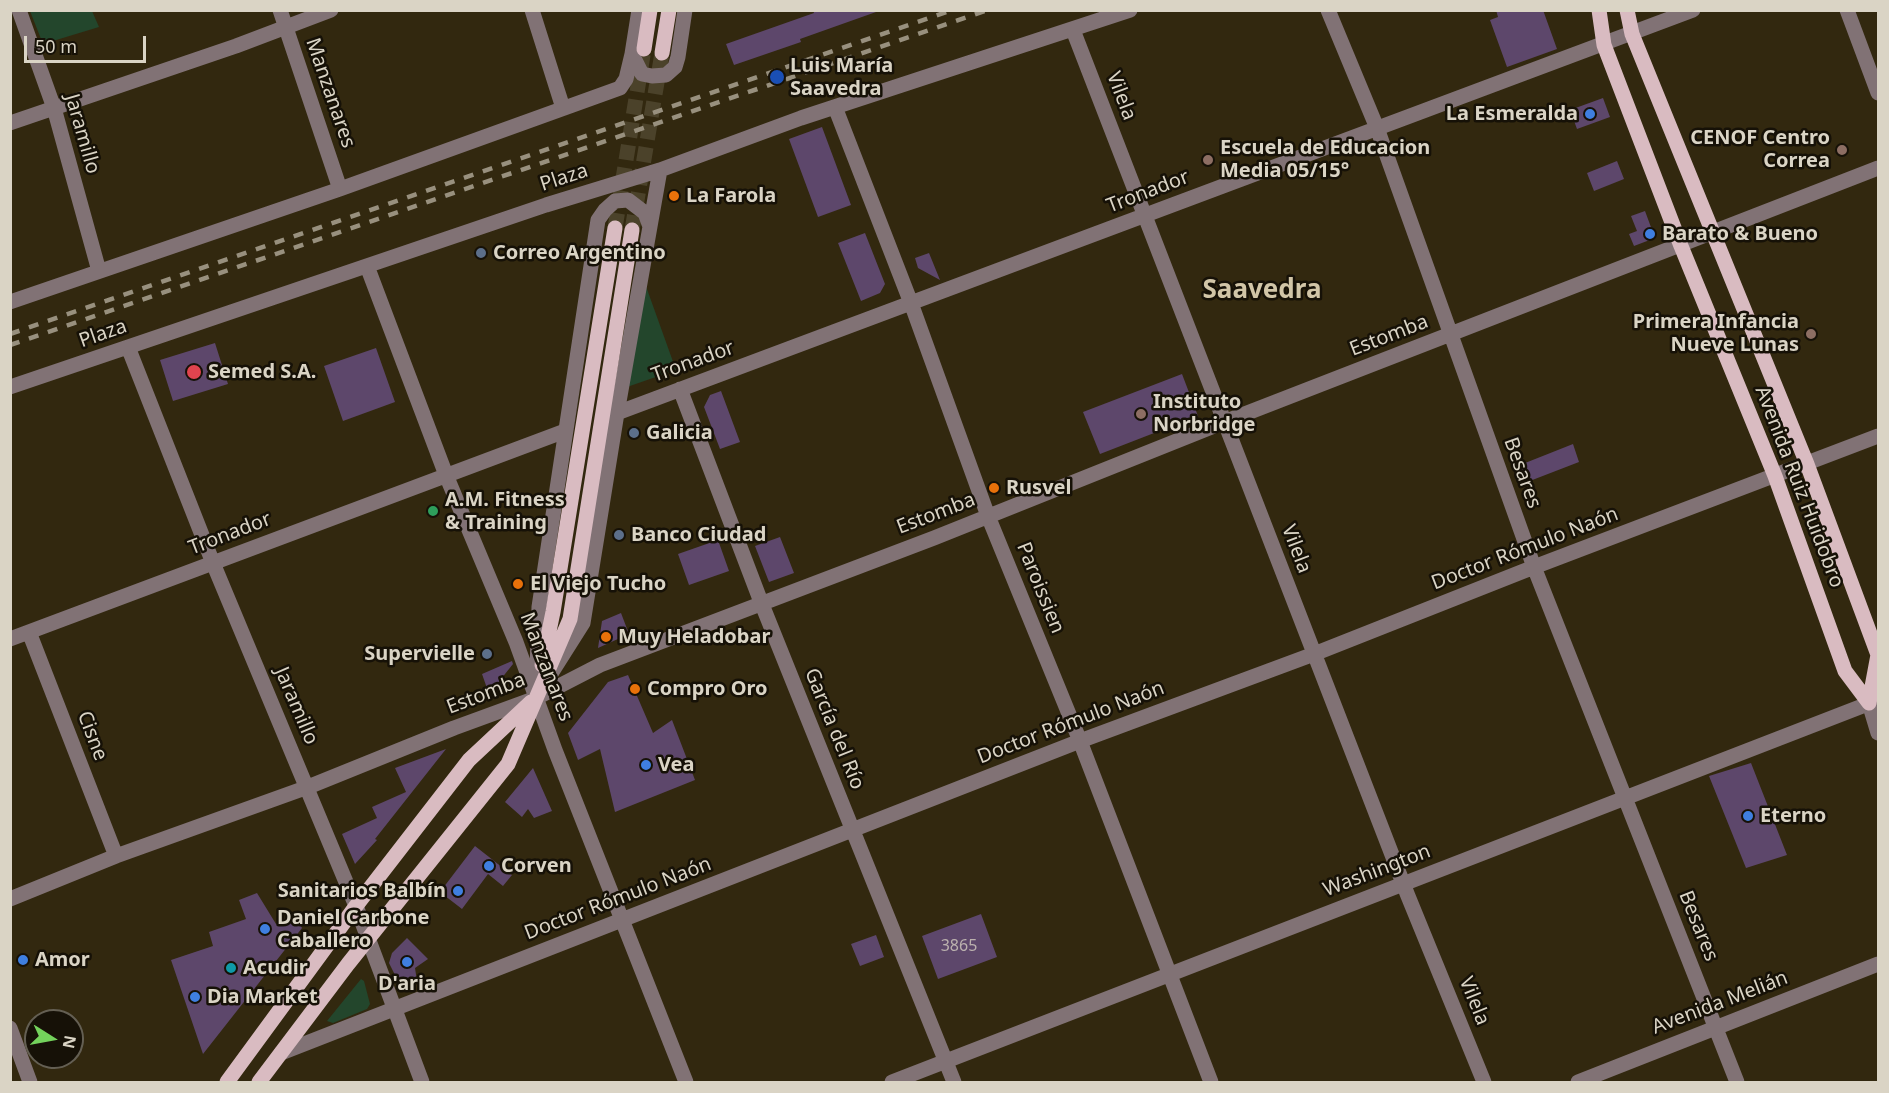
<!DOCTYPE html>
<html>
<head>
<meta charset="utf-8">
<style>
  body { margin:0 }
  #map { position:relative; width:1889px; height:1093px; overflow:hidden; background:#32280f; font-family:"Noto Sans",sans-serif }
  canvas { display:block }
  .frame { position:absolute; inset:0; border:12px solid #dad4c5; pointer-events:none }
  .north { position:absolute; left:24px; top:1009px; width:60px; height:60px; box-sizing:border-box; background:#161107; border:2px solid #645f53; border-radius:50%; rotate:101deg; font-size:16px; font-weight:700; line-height:24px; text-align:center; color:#dad4c5 }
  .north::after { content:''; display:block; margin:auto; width:21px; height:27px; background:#74d25c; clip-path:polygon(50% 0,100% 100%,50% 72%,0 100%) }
  .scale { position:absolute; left:24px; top:36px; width:122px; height:27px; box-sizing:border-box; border:3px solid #dad4c5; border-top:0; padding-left:8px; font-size:18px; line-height:21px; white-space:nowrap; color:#dad4c5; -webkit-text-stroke:4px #161107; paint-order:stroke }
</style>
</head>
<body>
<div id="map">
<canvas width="1889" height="1093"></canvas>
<div class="frame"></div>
<div class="north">N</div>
<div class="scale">50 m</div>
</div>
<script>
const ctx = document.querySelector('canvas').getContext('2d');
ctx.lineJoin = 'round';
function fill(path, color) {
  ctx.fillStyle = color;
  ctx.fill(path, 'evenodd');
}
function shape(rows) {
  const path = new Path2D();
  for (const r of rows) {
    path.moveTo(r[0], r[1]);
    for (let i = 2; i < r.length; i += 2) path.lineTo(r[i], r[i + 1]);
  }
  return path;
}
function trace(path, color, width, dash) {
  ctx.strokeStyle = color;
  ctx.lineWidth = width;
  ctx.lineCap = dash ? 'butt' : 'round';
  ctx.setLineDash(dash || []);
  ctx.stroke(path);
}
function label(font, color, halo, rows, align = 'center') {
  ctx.font = font + ' "Noto Sans",sans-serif';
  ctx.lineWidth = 5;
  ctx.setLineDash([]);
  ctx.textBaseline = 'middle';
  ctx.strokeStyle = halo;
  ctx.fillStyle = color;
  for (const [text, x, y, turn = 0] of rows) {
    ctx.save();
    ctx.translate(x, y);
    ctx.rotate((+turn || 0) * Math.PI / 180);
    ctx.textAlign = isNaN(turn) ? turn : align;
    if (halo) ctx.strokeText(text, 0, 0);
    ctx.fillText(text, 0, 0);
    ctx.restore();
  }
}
fill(shape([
  [30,11,92,11,99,27,43,44],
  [643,278,676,370,627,387],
  [361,979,364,981,370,1004,367,1009,333,1023,327,1021]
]), '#23462c');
fill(shape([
  [813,10,876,10,876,12,800,39,801,42,734,65,726,44,814,13],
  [1496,10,1543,10,1557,49,1507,67,1490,20,1498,17],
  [1603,98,1610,117,1577,129,1570,110],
  [822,127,851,205,818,217,789,139],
  [1617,161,1624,179,1594,191,1587,173],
  [1645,211,1655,238,1634,246,1629,234,1637,231,1631,216],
  [865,233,885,284,880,293,861,301,838,243],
  [929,253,940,280,918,268,915,258],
  [215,343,228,384,173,401,160,360],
  [376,348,395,402,343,421,324,366],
  [1182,374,1198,416,1100,454,1083,412],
  [721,391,740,442,720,449,704,407,710,395],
  [1573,444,1579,462,1522,484,1515,467],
  [780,537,794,573,769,582,755,546],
  [718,540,729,571,689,585,678,554],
  [621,613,629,634,598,648,602,621],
  [512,661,513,664,489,694,482,674],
  [628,675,653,733,672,720,695,780,615,812,600,749,578,760,568,733,608,682],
  [446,749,375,839,377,840,355,864,342,834,377,818,372,807,406,792,395,768],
  [1751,763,1787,855,1746,868,1709,776],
  [533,768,552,811,534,818,528,809,522,817,505,802],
  [475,846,512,875,503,886,488,874,462,909,440,892],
  [257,893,276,924,293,913,302,928,203,1054,171,960,213,946,209,932,246,919,239,900],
  [981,914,997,957,938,979,922,936],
  [876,935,884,957,860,966,851,944],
  [407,938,428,959,415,968,417,981,399,983,389,963,392,953]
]), '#5d476b');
trace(shape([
  [615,228,644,49],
  [632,230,662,53]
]), '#4b422a', 15, [15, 8]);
trace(shape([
  [19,10,54,108,99,271],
  [280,10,340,189],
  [532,10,563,108],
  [639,10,632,54,642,74,652,76,666,75,675,67,678,57,685,10],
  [1328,10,1377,128,1534,567,1737,1082],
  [1847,10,1878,93],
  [1073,30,1408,896,1484,1082],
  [835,107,911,303,988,516,1080,741,1211,1082],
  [10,123,236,46,331,10],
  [367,266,446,475,516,642,555,750,686,1082],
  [10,302,340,189,620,88,626,79,632,54],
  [128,347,213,563,356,906,422,1082],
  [10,387,546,205,660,170,801,118,1130,10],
  [680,389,761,602,954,1082],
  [617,413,1693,10],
  [29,632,116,856],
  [10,639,565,431],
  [537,671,539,607,598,220,605,210,615,201,628,200,645,213,649,224],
  [552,672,583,623,617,413,660,170],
  [1869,703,1878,733],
  [10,899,116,856,308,787,454,728,536,698,600,665,934,538,1224,422,1878,168],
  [10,1028,30,1082],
  [281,1053,1080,741,1314,654,1534,567,1878,436],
  [892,1082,1878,700],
  [1578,1082,1878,964]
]), '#817275', 15);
trace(shape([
  [1599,10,1604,45,1681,246,1775,476,1845,671,1869,703],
  [1627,10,1632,34,1807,464,1878,655,1869,703],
  [644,49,650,10],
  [662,53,669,10],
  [542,665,553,612,615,228],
  [227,1082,356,906,469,760,531,702],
  [259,1082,348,964,508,764,570,619,632,230]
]), '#d9bbc1', 15);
trace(shape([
  [10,334,952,10],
  [10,345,988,10]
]), '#98907e', 4.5, [10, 10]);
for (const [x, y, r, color] of [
  [777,77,8,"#1a4fb4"],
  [1590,114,6,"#3f7fe0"],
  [1842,150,6,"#8d6e63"],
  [1208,160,6,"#8d6e63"],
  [674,196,6,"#e8710a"],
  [1650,234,6,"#3f7fe0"],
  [481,253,6,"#5c6f8a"],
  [1811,334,6,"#8d6e63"],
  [194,372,8,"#e0444e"],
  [1141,414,6,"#8d6e63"],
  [634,433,6,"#5c6f8a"],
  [994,488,6,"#e8710a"],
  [433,511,6,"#2e9e5b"],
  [619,535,6,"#5c6f8a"],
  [518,584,6,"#e8710a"],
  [606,637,6,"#e8710a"],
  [487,654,6,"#5c6f8a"],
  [635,689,6,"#e8710a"],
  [646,765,6,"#3f7fe0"],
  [1748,816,6,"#3f7fe0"],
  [489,866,6,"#3f7fe0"],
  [458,891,6,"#3f7fe0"],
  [265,929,6,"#3f7fe0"],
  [23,960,6,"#3f7fe0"],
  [407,962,6,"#3f7fe0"],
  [231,968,6,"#0f9aa8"],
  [195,997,6,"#3f7fe0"]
]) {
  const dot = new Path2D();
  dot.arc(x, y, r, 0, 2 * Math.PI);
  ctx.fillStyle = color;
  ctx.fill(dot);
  trace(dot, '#161107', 2);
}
label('16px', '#bbb1ae', null, [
  ["3865",959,946]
]);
label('bold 20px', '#dad4c5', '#161107', [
  ["Luis María",790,66],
  ["Saavedra",790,89],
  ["La Esmeralda",1578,114,"right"],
  ["CENOF Centro",1830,138,"right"],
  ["Correa",1830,161,"right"],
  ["Escuela de Educacion",1220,148],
  ["Media 05/15°",1220,171],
  ["La Farola",686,196],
  ["Barato & Bueno",1662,234],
  ["Correo Argentino",493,253],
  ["Primera Infancia",1799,322,"right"],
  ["Nueve Lunas",1799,345,"right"],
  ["Semed S.A.",208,372],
  ["Instituto",1153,402],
  ["Norbridge",1153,425],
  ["Galicia",646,433],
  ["Rusvel",1006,488],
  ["A.M. Fitness",445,500],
  ["& Training",445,523],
  ["Banco Ciudad",631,535],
  ["El Viejo Tucho",530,584],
  ["Muy Heladobar",618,637],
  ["Supervielle",475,654,"right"],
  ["Compro Oro",647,689],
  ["Vea",658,765],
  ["Eterno",1760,816],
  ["Corven",501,866],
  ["Sanitarios Balbín",446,891,"right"],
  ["Daniel Carbone",277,918],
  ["Caballero",277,941],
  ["Amor",35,960],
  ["Acudir",243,968],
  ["D'aria",407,984,"center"],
  ["Dia Market",207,997]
], 'left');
label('20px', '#dad4c5', '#161107', [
  ["Manzanares",330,93,71],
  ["Vilela",1121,96,69],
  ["Jaramillo",82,134,74],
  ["Plaza",564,178,-18],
  ["Tronador",1148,192,-21],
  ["Plaza",103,334,-19],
  ["Estomba",1389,336,-21],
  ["Tronador",693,362,-20],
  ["Besares",1522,473,70],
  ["Avenida Ruiz Huidobro",1799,487,69],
  ["Estomba",936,514,-21],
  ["Tronador",230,534,-21],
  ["Vilela",1296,549,69],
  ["Doctor Rómulo Naón",1525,549,-21],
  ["Paroissien",1040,588,68],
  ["Manzanares",546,667,69],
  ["Estomba",486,694,-21],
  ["Jaramillo",296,706,67],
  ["Doctor Rómulo Naón",1071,723,-21],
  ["García del Río",834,729,68],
  ["Cisne",92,736,69],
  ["Washington",1377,871,-21],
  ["Doctor Rómulo Naón",618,899,-21],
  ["Besares",1698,926,68],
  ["Vilela",1474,1001,68],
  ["Avenida Melián",1720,1003,-21]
]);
label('bold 26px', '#d1c5a7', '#161107', [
  ["Saavedra",1262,291]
]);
</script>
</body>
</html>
